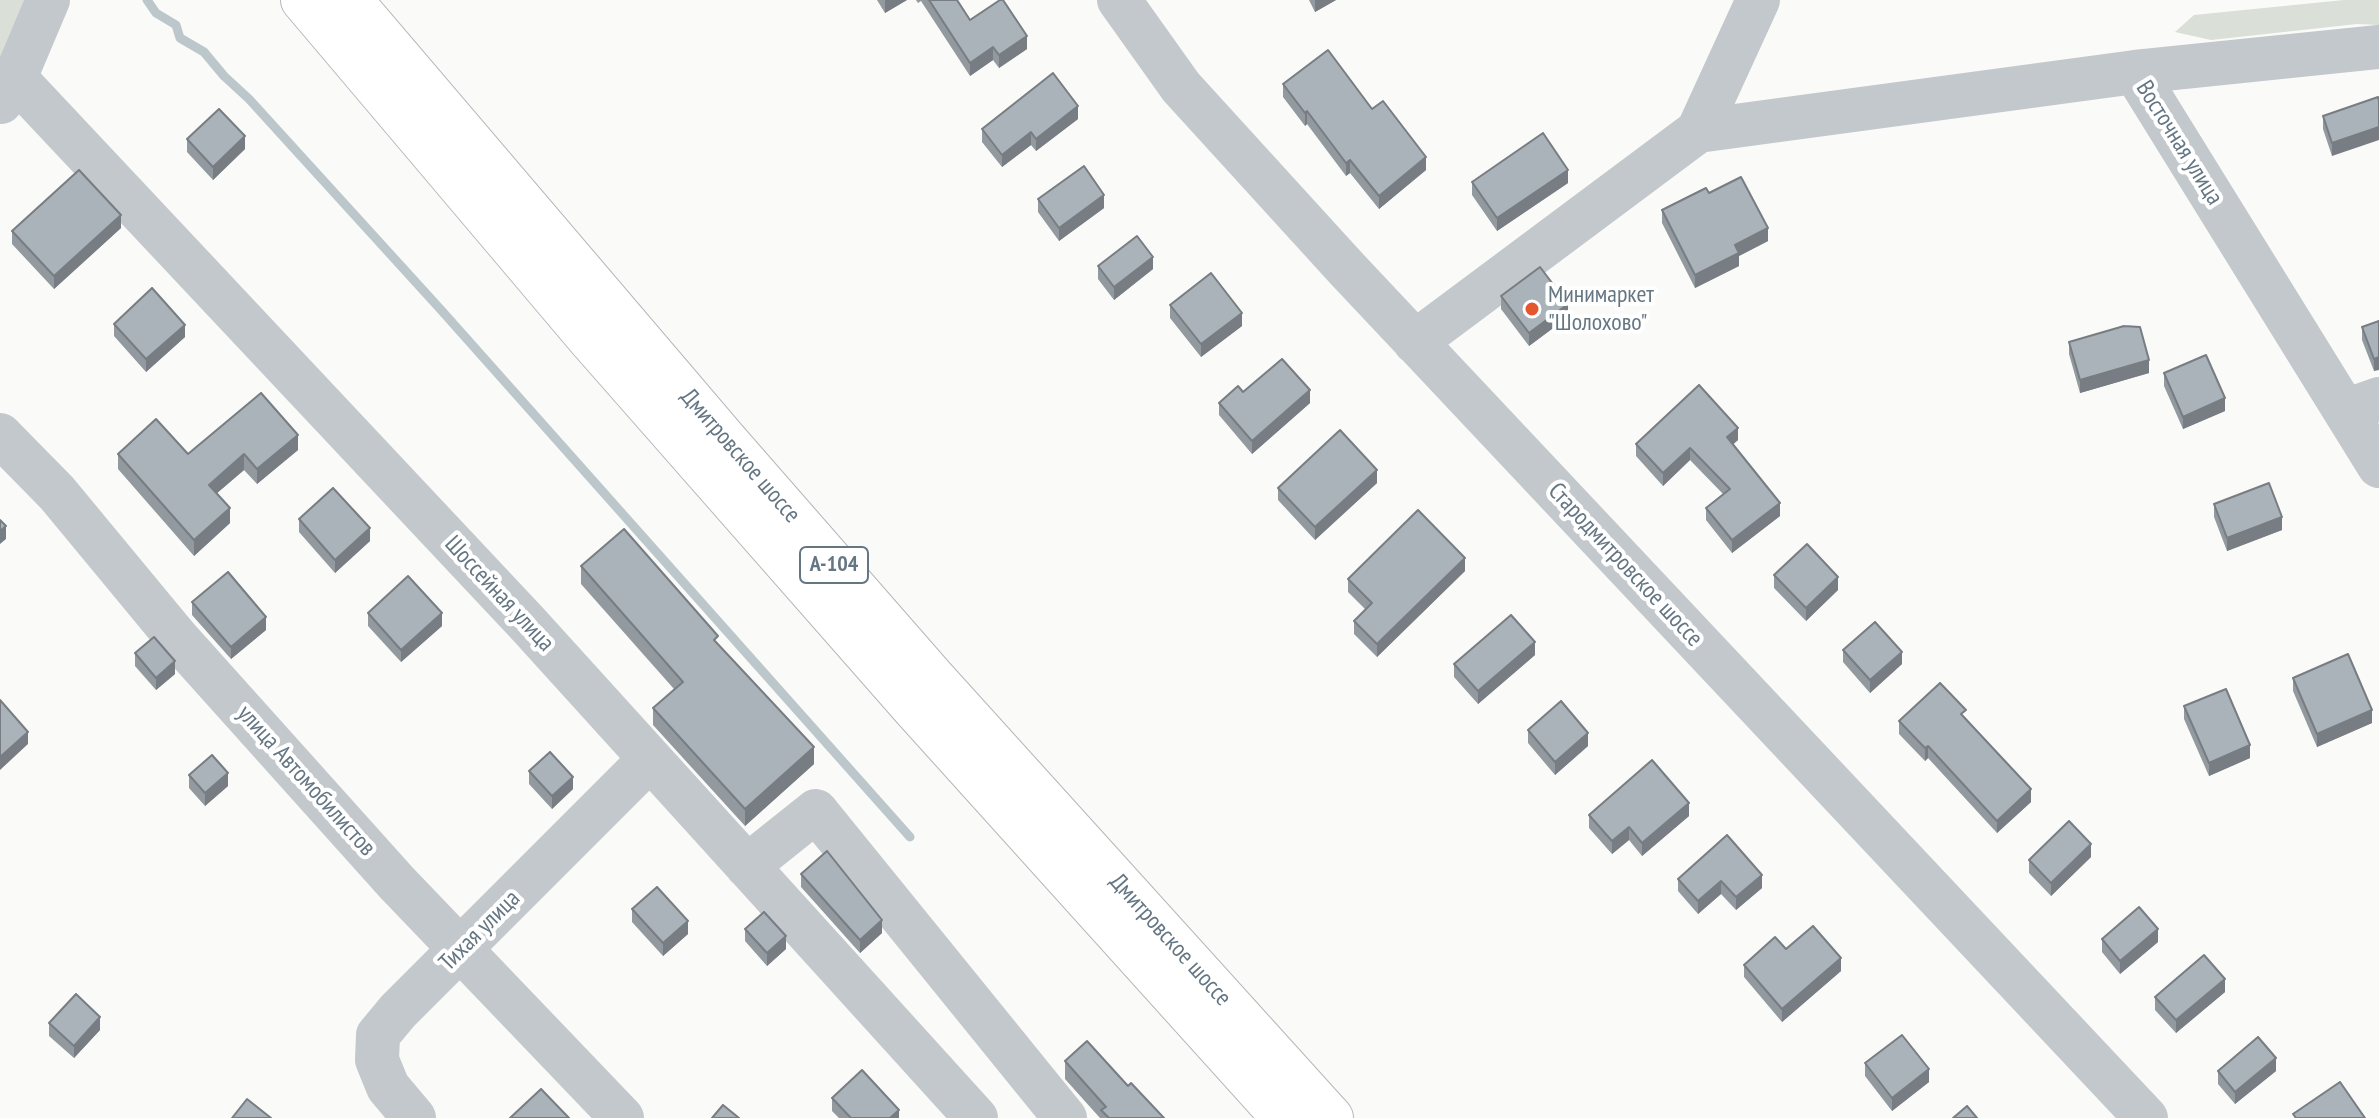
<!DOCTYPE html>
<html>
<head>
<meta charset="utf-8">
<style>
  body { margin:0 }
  canvas { display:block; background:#fafaf8 }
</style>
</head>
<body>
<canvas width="2379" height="1118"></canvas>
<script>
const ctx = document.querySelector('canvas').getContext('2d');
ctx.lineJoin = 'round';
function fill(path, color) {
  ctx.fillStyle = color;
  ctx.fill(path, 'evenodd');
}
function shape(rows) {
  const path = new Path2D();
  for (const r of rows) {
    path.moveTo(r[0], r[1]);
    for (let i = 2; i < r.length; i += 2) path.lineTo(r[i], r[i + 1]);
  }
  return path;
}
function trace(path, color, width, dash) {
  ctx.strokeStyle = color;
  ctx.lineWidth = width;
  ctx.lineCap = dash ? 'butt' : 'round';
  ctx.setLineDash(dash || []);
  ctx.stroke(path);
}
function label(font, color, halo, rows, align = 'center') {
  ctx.font = font + ' "PT Sans Narrow",sans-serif';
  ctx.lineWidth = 8;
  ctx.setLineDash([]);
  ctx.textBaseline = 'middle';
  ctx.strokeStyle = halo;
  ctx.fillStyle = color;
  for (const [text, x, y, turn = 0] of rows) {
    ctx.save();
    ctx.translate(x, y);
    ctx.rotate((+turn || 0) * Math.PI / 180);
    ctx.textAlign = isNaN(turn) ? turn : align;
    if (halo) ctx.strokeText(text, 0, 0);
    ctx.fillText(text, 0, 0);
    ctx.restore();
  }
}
fill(shape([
  [0,0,28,0,0,67],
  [2344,0,2379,0,2379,25,2357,24,2211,40,2175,32,2194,15]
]), '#dadfd7');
trace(shape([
  [147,0,156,13,176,25,180,38,204,52,224,76,249,99,442,311,910,837]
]), '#bbc7cb', 9);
const highway = shape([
  [303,0,589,338,915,709,1284,1118],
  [350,0,725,440,932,677,1331,1118]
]);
trace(highway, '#b4b9bd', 46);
trace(shape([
  [1119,0,1181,87,1346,268,2146,1118],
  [2135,72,2379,466],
  [15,78,527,623,976,1118],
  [1,102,15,78,48,0],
  [1698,131,2135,72,2379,47],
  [1415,342,1698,131,1758,0],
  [2345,411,2379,399],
  [0,435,57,493,177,638,396,882,622,1118],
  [747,866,816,811,1065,1118],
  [414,1118,388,1087,377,1060,378,1035,398,1011,649,760]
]), '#c3c8cc', 44);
trace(highway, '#fff', 44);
fill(shape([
  [877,0,907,0,885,13],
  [916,0,957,0,970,20,1027,49,999,68,993,60,970,76,921,1,918,3],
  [1309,0,1336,0,1315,12],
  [1283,84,1372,109,1426,170,1379,209,1350,173,1346,176,1307,124,1305,126,1283,97],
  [2378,97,2332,156,2323,129,2323,116],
  [1078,119,1036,151,1031,145,1002,167,982,142,982,129],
  [187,139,245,149,213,180,187,152],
  [1472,182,1568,183,1497,231,1472,195],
  [1038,199,1104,208,1059,241,1038,212],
  [1662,210,1768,241,1739,256,1739,266,1695,288,1662,223],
  [121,228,54,289,12,244,12,231],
  [1098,266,1153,269,1114,300,1098,279],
  [1501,296,1568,317,1529,346,1501,309],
  [1170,305,1242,326,1201,357,1170,318],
  [2379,321,2374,371,2362,340,2362,327],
  [114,324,185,337,146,372,114,336],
  [2069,342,2149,373,2080,393,2069,354],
  [2164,373,2225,411,2183,429,2164,386],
  [1243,392,1310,403,1252,454,1219,415,1219,403],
  [1738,440,1733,444,1780,516,1732,553,1706,520,1706,508,1723,494,1690,460,1663,486,1636,456,1636,444],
  [298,450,257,484,244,470,217,493,230,523,194,556,118,469,118,454,188,454],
  [1377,483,1315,540,1278,500,1278,488],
  [2214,504,2282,530,2227,551,2214,517],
  [299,519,370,541,335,573,299,532],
  [581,566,718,645,814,764,745,826,653,725,653,708,674,689,581,584],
  [1465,571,1377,657,1354,634,1354,621,1366,610,1348,592,1348,579],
  [1774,575,1838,590,1806,621,1774,588],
  [192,602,266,630,231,659,192,615],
  [368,613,442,626,401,662,368,626],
  [1843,650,1902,664,1870,693,1843,662],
  [135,653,175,674,156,690,135,666],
  [1535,655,1478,704,1454,677,1454,664],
  [2293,678,2372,723,2317,747,2293,691],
  [2184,706,2250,758,2209,776,2184,719],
  [1966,719,2031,802,1997,833,1928,758,1925,761,1899,734,1899,721],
  [1528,730,1588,746,1555,775,1528,743],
  [529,771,573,789,552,809,529,784],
  [189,775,228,786,205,806,189,788],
  [1589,815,1689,816,1642,856,1629,840,1612,854,1589,828],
  [1727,835,1762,888,1736,910,1721,894,1698,914,1678,891,1678,879],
  [2091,857,2051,896,2029,873,2029,860],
  [801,874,882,933,860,953,801,887],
  [632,909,688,934,663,956,632,922],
  [745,929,786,949,767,966,745,941],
  [2102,939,2158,942,2120,974,2102,952],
  [1786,949,1841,971,1782,1022,1744,977,1744,965],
  [2225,992,2176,1033,2155,1010,2155,997],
  [49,1023,100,1030,74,1058,49,1036],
  [1065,1061,1128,1086,1164,1118,1100,1118,1065,1079],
  [1865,1063,1929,1082,1892,1111,1865,1076],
  [2218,1071,2276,1071,2235,1104,2218,1084],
  [832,1098,899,1118,839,1118,832,1111]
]), '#929a9f');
fill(shape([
  [885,0,907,0,885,13],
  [1315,0,1336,0,1315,12],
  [1027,36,1027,49,999,68,999,55],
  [993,47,993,60,970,76,970,63],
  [1078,106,1078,119,1036,151,1036,139],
  [1307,111,1307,124,1305,126,1305,113],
  [2379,127,2379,140,2332,156,2332,143],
  [1031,132,1031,145,1002,167,1002,155],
  [245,136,245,149,213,180,213,167],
  [1426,157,1426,170,1379,209,1379,196],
  [1350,160,1350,173,1346,176,1346,163],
  [1568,170,1568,183,1497,231,1497,218],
  [1104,195,1104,208,1059,241,1059,228],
  [121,215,121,228,54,289,54,276],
  [1768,228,1768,241,1739,256,1739,266,1695,288,1695,275,1735,245],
  [1153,257,1153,269,1114,300,1114,287],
  [1568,304,1568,317,1529,346,1529,333],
  [1242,313,1242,326,1201,357,1201,344],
  [185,325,185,337,146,372,146,359],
  [2379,357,2379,370,2374,371,2374,359],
  [2149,360,2149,373,2080,393,2080,380],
  [1310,390,1310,403,1252,454,1252,441],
  [2225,398,2225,411,2183,429,2183,417],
  [1738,428,1738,440,1727,450,1727,437],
  [298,435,298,450,257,484,257,469],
  [1690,448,1690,460,1663,486,1663,473],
  [244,454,244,470,209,500,209,485],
  [1377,470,1377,483,1315,540,1315,527],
  [1780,503,1780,516,1732,553,1732,540],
  [230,508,230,523,194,556,194,540],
  [2282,517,2282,530,2227,551,2227,538],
  [6,526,6,539,0,544,0,531],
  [370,528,370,541,335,573,335,560],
  [1465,558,1465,571,1377,657,1377,644],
  [1838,577,1838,590,1806,621,1806,608],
  [442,613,442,626,401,662,401,650],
  [266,617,266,630,231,659,231,647],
  [1535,642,1535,655,1478,704,1478,691],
  [1902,652,1902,664,1870,693,1870,680],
  [175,661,175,674,156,690,156,678],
  [2372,710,2372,723,2317,747,2317,734],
  [28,732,28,744,0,770,0,757],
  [1588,733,1588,746,1555,775,1555,762],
  [2250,745,2250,758,2209,776,2209,763],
  [1928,746,1928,758,1925,761,1925,748],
  [814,747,814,764,745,826,745,809],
  [228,773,228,786,205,806,205,793],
  [573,777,573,789,552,809,552,796],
  [2031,789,2031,802,1997,833,1997,821],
  [1689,803,1689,816,1642,856,1642,843],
  [1629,827,1629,840,1612,854,1612,841],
  [2091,844,2091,857,2051,896,2051,883],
  [1762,875,1762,888,1736,910,1736,897],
  [1721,881,1721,894,1698,914,1698,901],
  [882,920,882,933,860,953,860,940],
  [688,921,688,934,663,956,663,943],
  [2158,929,2158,942,2120,974,2120,961],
  [786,936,786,949,767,966,767,953],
  [1841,958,1841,971,1782,1022,1782,1009],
  [2225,979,2225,992,2176,1033,2176,1020],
  [100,1017,100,1030,74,1058,74,1046],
  [2276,1058,2276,1071,2235,1104,2235,1092],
  [1929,1069,1929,1082,1892,1111,1892,1098],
  [899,1110,899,1118,890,1118]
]), '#777d82');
const building = shape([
  [929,0,957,0,970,20,1000,0,1003,0,1027,36,999,55,993,47,970,63,929,0],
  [1328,50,1372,109,1383,101,1426,157,1379,196,1350,160,1346,163,1307,111,1305,113,1283,84,1328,50],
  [1053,73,1078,106,1036,139,1031,132,1002,155,982,129,1053,73],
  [2378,97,2379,101,2379,127,2332,143,2323,116,2378,97],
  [219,109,245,136,213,167,187,139,219,109],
  [1543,133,1568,170,1497,218,1472,182,1543,133],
  [1084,166,1104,195,1059,228,1038,199,1084,166],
  [79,170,121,215,54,276,12,231,79,170],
  [1741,177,1768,228,1735,245,1739,253,1695,275,1662,210,1706,188,1709,193,1741,177],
  [1137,236,1153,257,1114,287,1098,266,1137,236],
  [1540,267,1568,304,1529,333,1501,296,1540,267],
  [1211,273,1242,313,1201,344,1170,305,1211,273],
  [152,288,185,325,146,359,114,324,152,288],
  [2379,321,2379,357,2374,359,2362,327,2379,321],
  [2124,326,2140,327,2149,360,2080,380,2069,342,2124,326],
  [2206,355,2225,398,2183,417,2164,373,2206,355],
  [1282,359,1310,390,1252,441,1219,403,1238,386,1243,392,1282,359],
  [1699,385,1738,428,1727,437,1780,503,1732,540,1706,508,1730,489,1690,448,1663,473,1636,444,1699,385],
  [261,393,298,435,257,469,244,454,209,485,230,508,194,540,118,454,156,419,188,454,261,393],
  [1340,430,1377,470,1315,527,1278,488,1340,430],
  [2269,483,2282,517,2227,538,2214,504,2269,483],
  [333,488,370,528,335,560,299,519,333,488],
  [1418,510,1465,558,1377,644,1354,621,1372,603,1348,579,1418,510],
  [0,520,6,526,0,531,0,520],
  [624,529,718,636,714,640,814,747,745,809,653,708,683,682,581,566,624,529],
  [1807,544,1838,577,1806,608,1774,575,1807,544],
  [228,572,266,617,231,647,192,602,228,572],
  [408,576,442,613,401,650,368,613,408,576],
  [1511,615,1535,642,1478,691,1454,664,1511,615],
  [1875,622,1902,652,1870,680,1843,650,1875,622],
  [154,637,175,661,156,678,135,653,154,637],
  [2348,654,2372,710,2317,734,2293,678,2348,654],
  [1940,683,1966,710,1961,714,2031,789,1997,821,1928,746,1925,748,1899,721,1940,683],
  [2226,689,2250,745,2209,763,2184,706,2226,689],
  [0,700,28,732,0,757,0,700],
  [1561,701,1588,733,1555,762,1528,730,1561,701],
  [550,752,573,777,552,796,529,771,550,752],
  [212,755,228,773,205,793,189,775,212,755],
  [1652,760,1689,803,1642,843,1629,827,1612,841,1589,815,1652,760],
  [2069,821,2091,844,2051,883,2029,860,2069,821],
  [1727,835,1762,875,1736,897,1721,881,1698,901,1678,879,1727,835],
  [827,851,882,920,860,940,801,874,827,851],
  [657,887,688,921,663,943,632,909,657,887],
  [2139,907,2158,929,2120,961,2102,939,2139,907],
  [764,912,786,936,767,953,745,929,764,912],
  [1813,926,1841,958,1782,1009,1744,965,1775,937,1786,949,1813,926],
  [2204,955,2225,979,2176,1020,2155,997,2204,955],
  [76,994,100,1017,74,1046,49,1023,76,994],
  [1902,1035,1929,1069,1892,1098,1865,1063,1902,1035],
  [2258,1037,2276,1058,2235,1092,2218,1071,2258,1037],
  [1087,1041,1128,1086,1131,1083,1164,1118,1109,1118,1101,1110,1106,1107,1065,1061,1087,1041],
  [862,1070,899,1110,890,1118,851,1118,832,1098,862,1070],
  [2340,1082,2365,1118,2296,1118,2293,1114,2340,1082],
  [541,1089,569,1118,510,1118,541,1089],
  [247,1099,271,1118,232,1118,247,1099],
  [723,1105,739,1118,712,1118,723,1105],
  [1967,1106,1977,1118,1953,1118,1967,1106]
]);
fill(building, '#aab3b9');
trace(building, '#777d82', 2);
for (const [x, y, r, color] of [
  [1532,309,8,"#e4572e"]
]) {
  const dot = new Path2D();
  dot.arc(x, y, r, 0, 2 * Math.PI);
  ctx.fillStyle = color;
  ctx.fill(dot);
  trace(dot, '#fff', 3);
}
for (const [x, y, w] of [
  [834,565,68]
]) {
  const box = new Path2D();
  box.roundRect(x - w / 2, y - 18, w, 36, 6);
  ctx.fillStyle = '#fff';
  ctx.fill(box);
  trace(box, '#657683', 2);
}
label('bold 22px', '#657683', null, [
  ["А-104",834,565]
]);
label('24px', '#657683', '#fff', [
  ["Восточная улица",2179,143,58],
  ["Дмитровское шоссе",740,456,49],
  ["Стародмитровское шоссе",1625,565,47],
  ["Шоссейная улица",499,594,47],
  ["улица Автомобилистов",306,781,48],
  ["Тихая улица",480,931,-45],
  ["Дмитровское шоссе",1170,940,48]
]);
label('24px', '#657683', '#fff', [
  ["Минимаркет",1548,295],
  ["\"Шолохово\"",1548,323]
], 'left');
</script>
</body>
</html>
